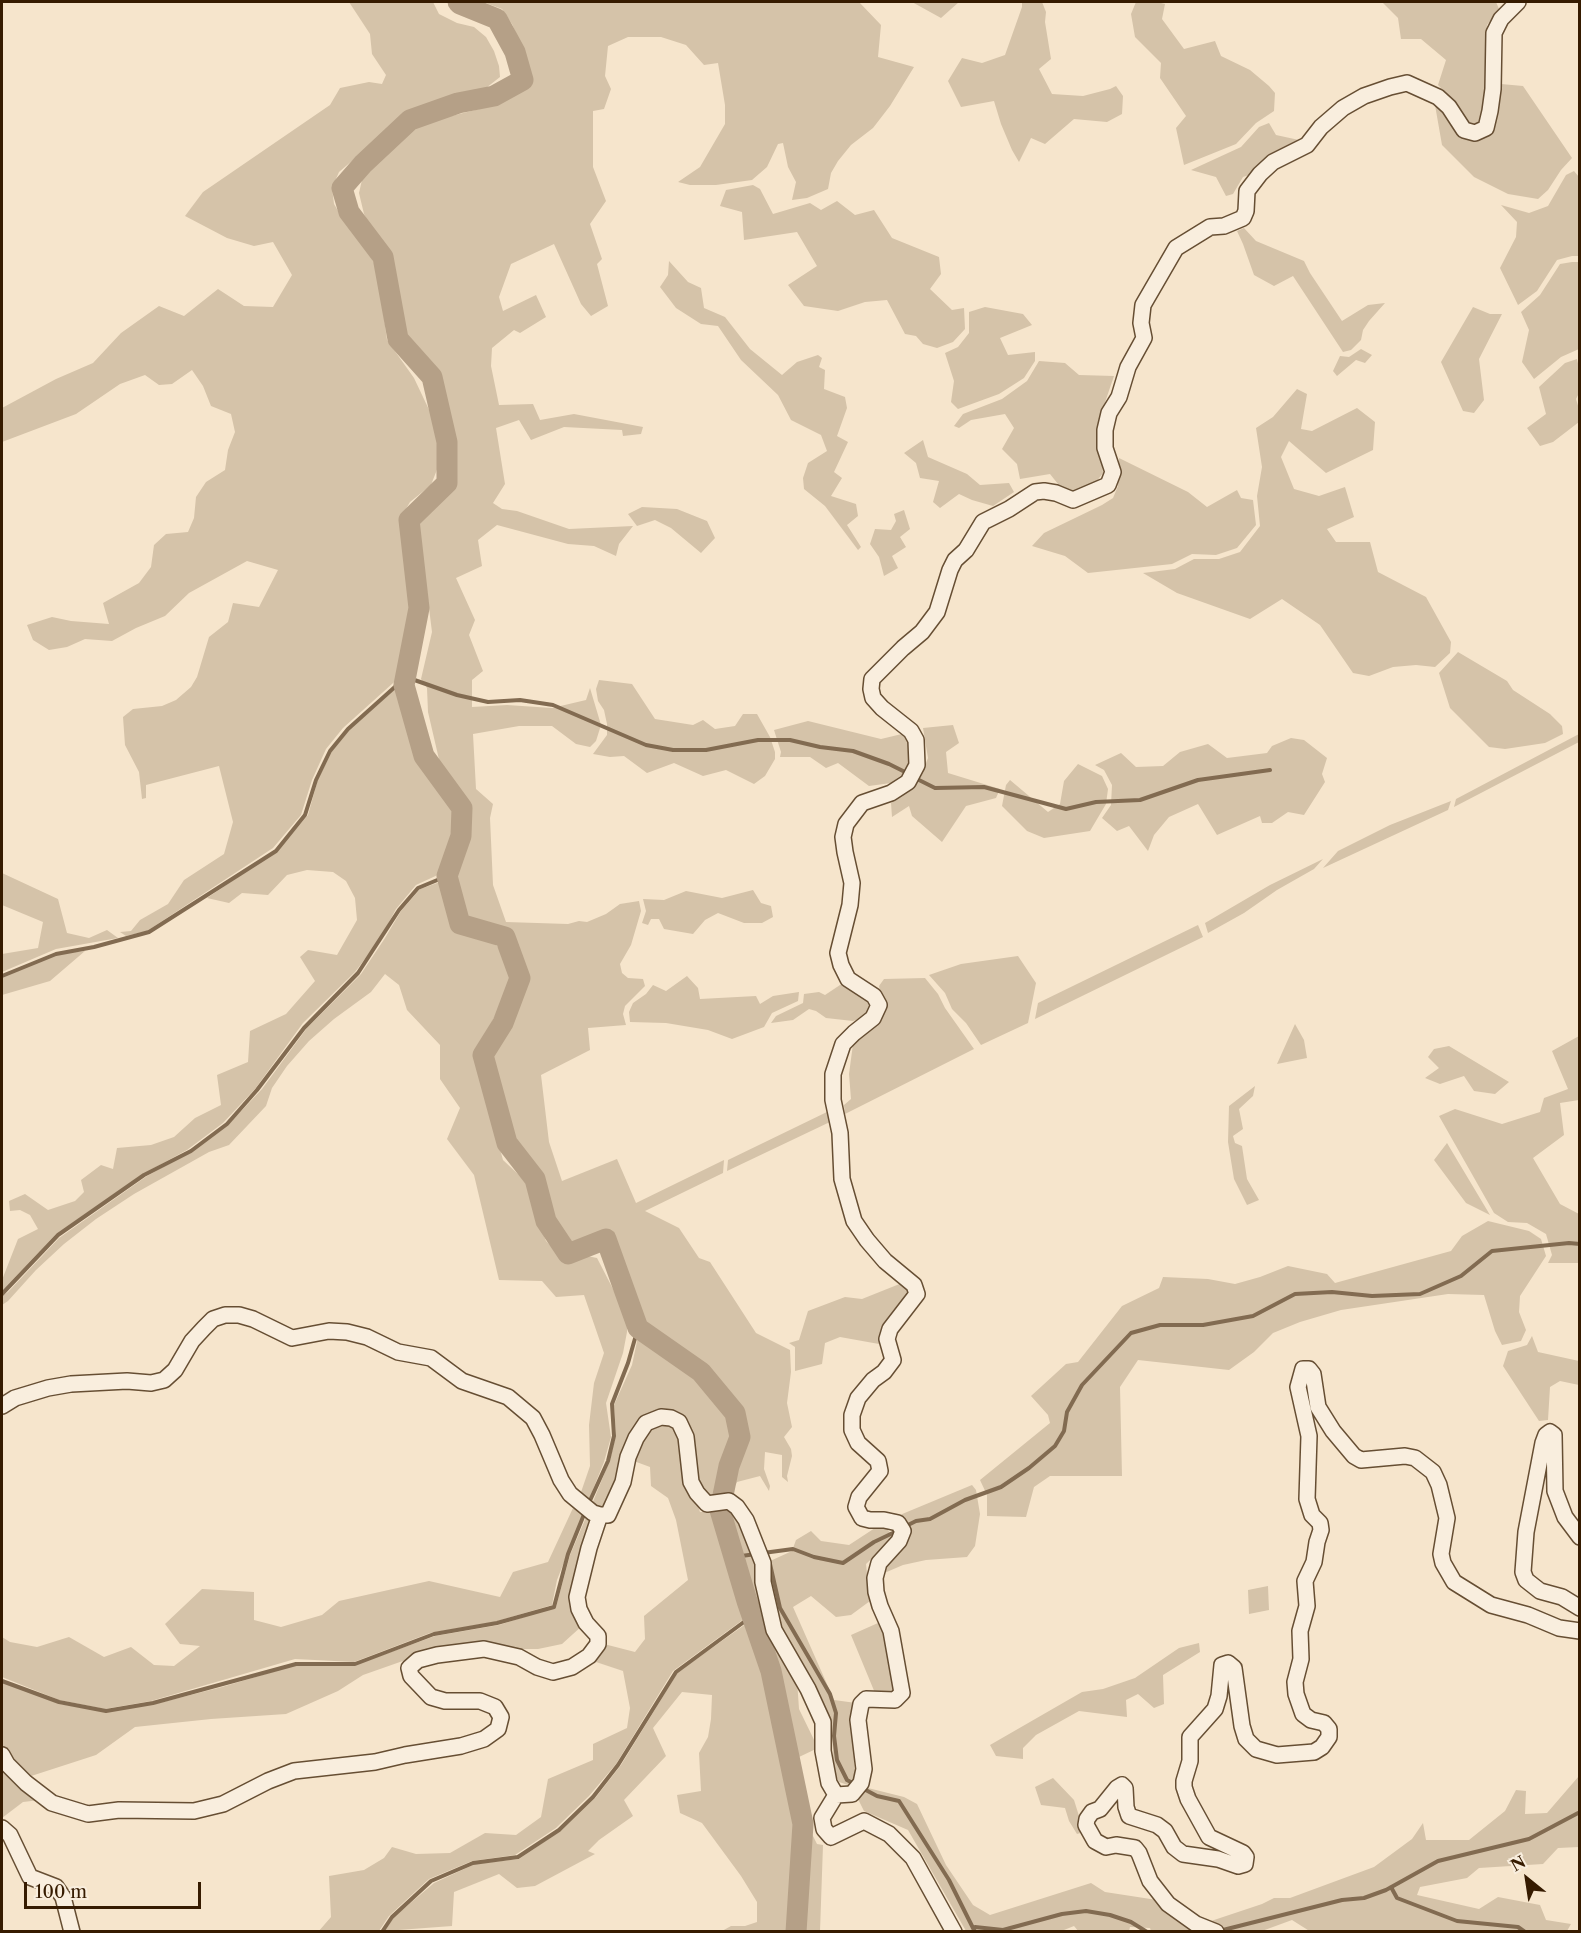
<!DOCTYPE html>
<html>
<head>
<meta charset="utf-8">
<style>
  body { margin:0 }
  #map { position:relative; width:1581px; height:1933px; overflow:hidden; background:#f6e5cc; font-family:"Libre Caslon Text",serif }
  canvas { display:block }
  .frame { position:absolute; inset:0; border:3px solid #361b00; pointer-events:none }
  .north { position:absolute; left:1497px; top:1849px; width:60px; height:60px; -webkit-text-stroke:4px #f9eede; paint-order:stroke; rotate:330deg; font-size:16px; font-weight:700; line-height:24px; text-align:center; color:#361b00 }
  .north::after { content:''; display:block; margin:auto; width:21px; height:27px; background:#361b00; clip-path:polygon(50% 0,100% 100%,50% 72%,0 100%) }
  .scale { position:absolute; left:24px; top:1882px; width:177px; height:27px; box-sizing:border-box; border:3px solid #361b00; border-top:0; padding-left:8px; font-size:18px; line-height:21px; white-space:nowrap; color:#361b00; -webkit-text-stroke:4px #f9eede; paint-order:stroke }
</style>
</head>
<body>
<div id="map">
<canvas width="1581" height="1933"></canvas>
<div class="frame"></div>
<div class="north">N</div>
<div class="scale">100 m</div>
</div>
<script>
const ctx = document.querySelector('canvas').getContext('2d');
ctx.lineJoin = 'round';
function fill(path, color) {
  ctx.fillStyle = color;
  ctx.fill(path, 'evenodd');
}
function shape(rows) {
  const path = new Path2D();
  for (const r of rows) {
    path.moveTo(r[0], r[1]);
    for (let i = 2; i < r.length; i += 2) path.lineTo(r[i], r[i + 1]);
  }
  return path;
}
function trace(path, color, width, dash) {
  ctx.strokeStyle = color;
  ctx.lineWidth = width;
  ctx.lineCap = dash ? 'butt' : 'round';
  ctx.setLineDash(dash || []);
  ctx.stroke(path);
}
fill(shape([
  [349,2,433,2,439,14,457,23,474,27,486,37,494,51,499,66,500,77,486,88,466,97,445,101,403,117,339,172,332,188,334,204,344,221,369,253,378,271,387,340,414,378,432,416,439,442,438,467,431,485,410,502,400,519,407,569,415,610,402,675,343,728,326,749,312,780,301,815,273,848,147,931,126,936,120,932,131,931,140,920,168,904,184,880,224,854,233,822,219,766,146,785,146,798,142,799,139,772,125,745,123,717,133,709,162,706,176,700,191,687,197,677,209,637,228,622,233,603,259,607,278,570,247,561,189,593,165,616,136,628,112,641,85,639,67,647,49,650,33,640,27,625,52,617,71,621,109,624,103,603,139,583,151,567,154,545,166,534,188,532,194,518,196,497,206,482,225,470,228,450,235,432,231,414,211,406,203,386,192,370,172,384,159,385,145,375,120,384,76,414,2,442,2,408,56,379,93,363,121,333,159,306,184,316,218,289,244,306,273,307,292,275,273,242,254,246,227,238,185,216,203,192,330,105,340,88,369,82,382,84,386,75,372,54,370,34],
  [483,2,859,2,881,25,878,57,914,67,890,106,873,128,851,145,838,161,831,173,828,189,807,198,792,200,796,182,788,167,783,143,778,144,767,167,752,180,716,185,690,185,678,182,700,167,725,124,725,105,718,63,704,65,686,45,661,37,628,37,608,46,605,76,611,89,604,109,593,111,593,167,606,201,590,224,602,259,597,264,608,306,591,316,581,304,554,244,511,264,499,297,503,311,536,295,546,317,520,333,514,330,492,348,491,366,499,405,533,404,540,420,574,414,643,427,641,434,623,436,622,430,564,427,531,440,519,420,496,428,505,484,493,503,502,509,517,511,569,529,633,526,619,544,616,556,594,546,568,544,497,525,478,540,482,566,456,578,475,620,469,635,483,671,472,680,472,707,507,705,552,708,586,700,590,688,601,725,596,741,590,747,576,744,552,726,519,726,473,734,476,789,493,804,490,818,493,885,506,922,568,924,579,921,587,922,606,914,620,904,639,901,641,911,631,945,620,964,622,973,628,978,643,979,645,986,625,1006,623,1014,626,1025,588,1028,590,1050,541,1075,549,1142,562,1181,617,1159,636,1203,724,1160,723,1173,645,1211,679,1228,699,1258,710,1262,756,1333,790,1350,791,1372,787,1403,792,1427,784,1437,791,1449,792,1456,787,1476,788,1482,782,1477,782,1455,765,1452,764,1469,770,1486,769,1491,760,1476,737,1482,729,1497,724,1498,743,1437,739,1412,704,1369,640,1326,607,1230,572,1247,568,1236,550,1218,540,1174,511,1138,496,1088,491,1057,512,1020,523,994,526,968,516,942,506,931,468,916,453,874,466,844,470,824,466,802,441,768,428,712,427,688,421,679,432,632,418,520,451,486,453,437,443,389,435,366,404,331,389,254,372,230,364,214,359,193,364,171,412,126,479,109,519,90,529,79,529,65,512,24,502,9],
  [912,2,959,2,941,18],
  [1022,2,1042,2,1046,12,1045,22,1051,59,1039,69,1052,94,1083,96,1110,89,1116,86,1123,96,1122,114,1107,122,1074,119,1045,144,1031,138,1019,162,1012,150,1001,124,994,101,961,107,948,81,962,58,982,63,1005,55,1022,7],
  [1136,2,1157,2,1165,4,1162,19,1184,49,1215,41,1221,56,1250,70,1269,86,1275,93,1274,111,1256,123,1236,144,1184,165,1176,128,1186,116,1160,78,1161,63,1135,37,1131,14],
  [1382,2,1496,2,1499,9,1487,25,1485,43,1487,92,1480,122,1471,127,1450,97,1438,85,1446,60,1421,39,1401,39,1398,18],
  [1501,84,1523,86,1572,158,1561,170,1548,190,1538,199,1508,194,1474,177,1442,145,1435,105,1484,134,1495,123],
  [1269,123,1276,135,1299,140,1282,151,1266,158,1255,173,1243,177,1233,194,1226,196,1216,177,1191,170,1241,147,1259,127],
  [1574,171,1579,177,1579,256,1572,256,1557,260,1537,291,1518,305,1500,268,1516,237,1517,222,1501,205,1529,213,1548,206,1566,175],
  [753,185,760,189,773,214,810,203,821,210,837,201,855,215,874,210,892,238,939,257,941,274,930,289,952,310,964,308,965,329,953,342,937,348,923,344,916,336,905,334,887,300,865,302,838,311,804,306,788,285,817,266,797,232,744,240,742,212,720,206,726,190],
  [1244,228,1256,241,1304,261,1310,273,1342,321,1368,305,1385,303,1369,321,1363,330,1361,340,1351,350,1343,352,1293,276,1274,286,1254,275,1243,244,1237,231],
  [669,261,688,282,701,288,704,308,725,317,750,349,782,375,797,362,818,355,822,358,819,367,825,370,824,389,845,397,847,408,837,436,848,442,834,472,842,478,831,496,856,504,858,516,847,525,861,547,858,550,825,506,804,489,803,478,808,463,827,451,821,435,791,420,778,395,741,360,718,326,701,324,676,308,660,287,668,275],
  [1572,262,1579,262,1579,349,1561,357,1534,379,1522,362,1529,330,1521,312,1540,295,1560,264],
  [985,307,1023,314,1032,325,1000,338,1008,355,1035,352,1035,361,1024,378,999,394,958,409,951,402,954,381,945,353,958,347,969,333,969,312],
  [1473,307,1490,314,1502,314,1479,359,1484,400,1474,413,1463,411,1441,362],
  [1361,349,1372,355,1365,363,1356,360,1337,376,1333,371,1340,356,1349,357],
  [1577,359,1580,372,1579,393,1576,399,1579,409,1579,422,1553,442,1540,446,1527,428,1546,414,1539,387,1565,363],
  [1039,361,1065,363,1079,375,1114,376,1100,417,1099,430,1103,473,1096,482,1066,494,1050,474,1020,479,1017,464,1002,449,1014,428,1005,414,971,420,959,428,954,426,963,414,1002,399,1027,381],
  [1297,389,1307,394,1301,429,1312,431,1357,408,1375,422,1373,450,1326,473,1289,441,1281,457,1294,489,1319,496,1345,487,1354,517,1327,529,1336,542,1370,542,1378,572,1426,597,1451,642,1450,653,1435,667,1416,665,1393,667,1369,676,1353,673,1320,625,1282,599,1250,619,1177,593,1143,573,1175,569,1194,559,1219,559,1240,552,1260,526,1257,496,1262,467,1256,428,1273,417],
  [923,440,928,457,967,474,980,485,1009,483,1014,492,993,506,972,500,959,494,940,508,933,502,939,481,920,478,916,463,904,453],
  [1119,458,1188,492,1207,507,1237,490,1241,498,1253,500,1256,525,1237,548,1216,555,1192,554,1172,564,1088,573,1065,556,1032,546,1044,533,1102,505,1113,498,1118,486],
  [642,507,677,509,707,521,715,538,701,553,671,528,655,520,637,526,628,514],
  [904,510,910,529,900,537,906,547,892,556,898,568,884,576,879,557,870,544,875,529,891,530,896,521,894,514],
  [1458,652,1507,681,1513,690,1550,714,1562,726,1563,734,1545,743,1505,749,1489,747,1450,708,1439,673],
  [599,680,632,684,655,719,693,725,703,720,715,729,735,726,743,714,757,714,770,737,775,752,775,759,765,776,754,784,726,770,703,776,674,763,647,773,624,756,610,757,593,754,607,735,607,724,604,710,598,701,596,689],
  [404,681,402,688,422,758,457,810,458,830,442,873,416,885,396,909,380,939,355,972,303,1023,255,1089,223,1123,187,1150,143,1174,56,1234,2,1291,2,1280,18,1239,38,1229,30,1215,20,1210,10,1211,9,1201,25,1194,48,1210,75,1201,84,1192,81,1180,101,1165,113,1169,117,1148,151,1145,174,1137,195,1118,221,1105,217,1075,248,1062,250,1031,286,1014,315,981,300,957,308,950,337,955,357,920,355,898,346,881,333,872,307,870,287,875,268,895,242,893,229,903,207,898,278,850,308,815,318,779,332,751,350,729],
  [808,721,881,739,906,733,914,746,911,760,903,774,891,783,869,786,838,763,826,768,810,757,780,757,781,752,774,730],
  [953,725,959,743,946,752,948,773,1000,789,996,798,966,806,942,842,912,816,909,806,892,817,891,803,913,786,922,773,928,758,923,728],
  [1579,734,1579,742,1454,807,1456,799],
  [1291,738,1304,740,1327,758,1322,774,1325,782,1304,815,1288,812,1272,823,1262,823,1260,816,1217,835,1198,804,1169,817,1154,835,1148,851,1129,826,1117,831,1102,818,1111,805,1112,785,1104,770,1095,765,1121,753,1136,767,1163,766,1180,752,1208,744,1227,758,1267,753,1272,746],
  [1078,764,1102,776,1108,789,1106,804,1090,831,1044,838,1027,831,1002,806,1006,785,1010,780,1048,812,1060,804,1064,781],
  [1451,801,1448,810,1323,868,1338,851,1390,825],
  [1323,859,1314,869,1277,890,1244,913,1208,933,1205,923,1270,885],
  [2,873,58,899,67,933,89,938,107,930,118,938,56,949,2,972,2,954,38,948,43,922,2,905],
  [443,881,455,927,494,941,509,966,513,980,482,1042,477,1057,482,1084,503,1160,520,1176,531,1189,540,1226,546,1241,557,1252,569,1259,587,1256,597,1258,627,1316,627,1332,623,1353,606,1403,611,1437,604,1462,587,1504,579,1498,590,1466,589,1425,594,1383,604,1353,584,1295,556,1297,542,1281,499,1280,474,1175,447,1139,460,1108,440,1079,440,1045,407,1010,399,985,385,974,371,992,334,1019,309,1041,287,1066,272,1088,266,1106,229,1145,209,1152,134,1194,96,1219,64,1244,36,1270,8,1301,2,1305,2,1296,8,1292,59,1238,147,1176,194,1150,229,1124,262,1089,307,1028,361,974,385,938,401,911,420,889],
  [753,890,761,903,771,906,773,917,762,923,744,923,718,913,705,920,693,934,664,929,659,919,651,919,648,925,642,923,646,911,643,899,664,900,686,891,722,898],
  [1198,925,1203,937,1035,1019,1038,1003],
  [85,951,50,981,2,995,2,977,58,954],
  [1018,956,1036,983,1028,1023,981,1045,966,1023,952,1009,945,993,929,975,961,964],
  [687,976,698,988,700,999,756,996,760,1004,773,996,799,992,798,1001,772,1013,764,1027,732,1039,708,1030,666,1023,630,1022,629,1012,633,1003,646,994,653,985,666,991],
  [925,978,938,994,945,1008,974,1049,845,1114,844,1105,851,1099,849,1074,853,1044,881,996,879,986,884,979],
  [843,983,869,998,872,1007,867,1016,853,1021,826,1018,816,1011,809,1009,793,1020,771,1023,776,1016,803,1003,804,994,819,992,825,995],
  [1295,1024,1304,1040,1307,1058,1277,1064],
  [1579,1036,1579,1100,1560,1103,1564,1135,1533,1158,1560,1204,1579,1214,1579,1263,1548,1263,1552,1255,1546,1234,1527,1223,1508,1222,1494,1213,1439,1116,1455,1109,1502,1124,1540,1112,1544,1098,1568,1089,1552,1051],
  [1449,1046,1509,1082,1495,1094,1474,1091,1464,1076,1440,1084,1425,1078,1439,1068,1428,1057,1434,1049],
  [1255,1086,1253,1096,1239,1109,1243,1129,1233,1136,1235,1143,1242,1146,1247,1179,1259,1200,1247,1205,1234,1179,1228,1142,1229,1106],
  [829,1111,832,1121,727,1171,728,1160],
  [1447,1143,1490,1215,1466,1203,1434,1160],
  [1488,1221,1529,1231,1541,1239,1546,1256,1520,1296,1519,1312,1526,1330,1521,1341,1502,1345,1495,1331,1484,1295,1448,1294,1341,1310,1300,1322,1273,1333,1254,1352,1229,1370,1138,1360,1120,1387,1122,1476,1050,1476,1034,1487,1026,1517,987,1516,987,1495,980,1480,1050,1423,1048,1415,1031,1396,1066,1364,1078,1362,1122,1306,1159,1288,1163,1277,1208,1279,1235,1284,1260,1277,1288,1266,1327,1274,1335,1283,1451,1251,1462,1236],
  [902,1283,909,1291,907,1300,882,1332,879,1344,840,1337,825,1343,822,1364,795,1371,795,1347,789,1343,799,1340,808,1311,845,1297,862,1299],
  [639,1332,699,1376,734,1416,737,1437,726,1464,718,1499,706,1498,698,1490,689,1436,664,1413,625,1457,605,1509,592,1504,610,1460,616,1434,614,1405,632,1365],
  [1532,1336,1538,1352,1579,1361,1579,1385,1560,1381,1550,1387,1548,1420,1539,1421,1503,1366,1508,1351,1527,1345],
  [665,1419,681,1428,693,1492,700,1512,716,1512,748,1616,673,1671,616,1764,589,1796,556,1828,515,1855,472,1861,429,1879,389,1916,379,1931,318,1932,331,1917,329,1876,364,1870,384,1858,392,1847,416,1854,450,1853,485,1833,516,1835,541,1817,548,1779,593,1760,593,1744,627,1728,630,1708,623,1671,593,1661,604,1644,635,1652,645,1639,644,1616,688,1580,676,1520,668,1498,651,1486,650,1467,631,1460,650,1425],
  [972,1485,976,1490,980,1514,975,1546,967,1557,926,1560,903,1565,882,1574,883,1565,902,1543,895,1517],
  [573,1508,583,1514,557,1580,552,1605,494,1622,430,1633,354,1662,295,1659,151,1701,105,1709,59,1700,2,1677,2,1637,10,1642,37,1647,69,1637,104,1657,131,1647,154,1665,174,1666,200,1646,180,1644,165,1624,202,1589,254,1592,254,1620,281,1627,322,1615,339,1601,429,1581,500,1597,513,1572,548,1562],
  [727,1509,737,1513,742,1522,797,1680,799,1709,818,1748,799,1757,808,1800,812,1834,817,1844,823,1845,820,1931,799,1931,805,1834,803,1805,773,1669,724,1514],
  [587,1515,595,1520,577,1571,583,1625,562,1644,538,1649,503,1649,417,1656,363,1675,338,1691,286,1714,211,1719,135,1727,96,1755,25,1778,2,1752,2,1682,60,1704,107,1712,155,1704,222,1687,296,1665,358,1664,435,1636,499,1625,556,1607,570,1555],
  [878,1526,887,1529,893,1536,887,1544,866,1564,870,1601,851,1615,836,1617,811,1596,793,1607,834,1700,856,1703,853,1733,855,1777,848,1785,839,1782,834,1772,831,1720,782,1632,769,1578,768,1562,792,1551,796,1540,811,1531,821,1541,849,1545],
  [1268,1586,1269,1610,1249,1614,1248,1590],
  [750,1621,769,1672,800,1825,794,1931,722,1931,731,1926,745,1926,757,1922,757,1902,741,1876,702,1823,680,1813,677,1795,701,1791,699,1753,708,1737,711,1719,712,1695,682,1692,653,1728,666,1756,624,1800,633,1816,599,1840,588,1851,595,1854,535,1886,517,1888,499,1874,454,1892,452,1926,385,1931,394,1917,434,1883,475,1864,519,1859,563,1829,596,1797,621,1765,678,1672],
  [878,1623,888,1640,896,1689,890,1693,875,1693,851,1635],
  [1199,1643,1200,1652,1163,1675,1164,1704,1154,1708,1138,1694,1126,1700,1127,1717,1079,1711,1036,1735,1023,1748,1023,1759,996,1756,990,1745,1082,1692,1103,1689,1135,1678,1179,1648],
  [2,1758,40,1800,23,1802,2,1818],
  [1579,1776,1579,1847,1558,1848,1543,1864,1479,1868,1467,1878,1420,1887,1417,1895,1479,1909,1498,1897,1540,1905,1546,1920,1571,1924,1567,1931,1391,1932,1390,1930,1386,1932,1311,1932,1292,1920,1262,1931,1223,1932,1205,1923,1262,1904,1274,1898,1290,1898,1374,1867,1412,1839,1423,1823,1426,1840,1469,1840,1505,1811,1516,1790,1526,1791,1525,1814,1547,1813],
  [1053,1778,1074,1800,1084,1832,1077,1834,1069,1821,1065,1808,1041,1805,1035,1787],
  [868,1788,904,1797,917,1804,946,1865,973,1905,990,1915,1091,1883,1105,1892,1157,1900,1202,1931,1151,1931,1150,1928,1130,1927,1129,1931,1079,1932,1074,1926,1059,1932,966,1931,908,1830,864,1811,857,1797]
]), '#d5c3a9');
trace(shape([
  [915,778,935,788,984,787,1066,809,1096,802,1140,800,1198,780,1270,770],
  [2,976,56,954,94,947,149,932,276,851,305,815,316,780,330,751,348,729,406,677,457,695,488,702,520,700,553,705,646,745,673,750,706,750,758,740,790,740,820,747,853,751,889,764,909,774],
  [2,1294,58,1235,144,1175,191,1151,227,1124,257,1090,304,1028,358,973,399,910,418,888,447,876],
  [588,1505,608,1461,614,1436,612,1404,628,1363,638,1328],
  [906,1526,916,1521,930,1519,965,1500,1001,1487,1029,1468,1055,1446,1064,1431,1067,1412,1082,1385,1131,1333,1160,1325,1203,1325,1253,1316,1295,1294,1332,1292,1372,1296,1420,1294,1461,1276,1492,1251,1569,1243,1580,1244],
  [763,1553,793,1549,814,1557,843,1563,874,1542,897,1531],
  [734,1557,756,1554],
  [770,1564,780,1608,830,1694,836,1713,834,1736,837,1760,847,1780,856,1785],
  [2,1681,59,1702,106,1711,153,1703,296,1664,355,1664,434,1634,497,1623,554,1607,568,1554,585,1512],
  [862,1788,877,1796,899,1801,949,1880,975,1932],
  [1391,1887,1397,1898,1457,1921,1518,1927,1525,1932],
  [975,1927,1003,1930,1062,1914,1086,1911,1110,1915,1131,1922,1147,1932],
  [1219,1931,1342,1900,1364,1898,1386,1890,1438,1861,1529,1839,1580,1812],
  [382,1932,392,1917,431,1881,473,1863,518,1857,559,1830,593,1797,618,1765,676,1672,752,1616]
]), '#826b51', 4);
trace(shape([
  [458,2,460,4,497,19,515,52,523,80,494,96,458,103,410,120,363,164,342,188,349,212,383,257,398,339,432,377,447,442,447,483,409,520,419,608,404,685,424,756,462,808,461,836,447,876,460,924,505,937,520,978,503,1023,483,1055,507,1143,535,1179,546,1221,568,1254,606,1239,638,1328,701,1372,735,1413,740,1437,729,1466,720,1510,747,1601,771,1671,803,1824,796,1932]
]), '#b5a087', 21);
const minor = shape([
  [2,1406,15,1398,48,1388,71,1384,127,1381,151,1383,164,1380,175,1370,192,1341,204,1328,213,1319,225,1315,239,1315,253,1319,292,1338,329,1331,347,1332,367,1337,398,1352,431,1358,462,1381,508,1397,533,1418,542,1435,561,1480,570,1494,593,1513,600,1515,608,1515,623,1482,628,1457,636,1438,646,1423,661,1417,671,1418,679,1422,686,1437,691,1482,697,1493,707,1504,729,1501,737,1507,746,1520,763,1563,763,1582,774,1630,808,1689,823,1722,823,1751,829,1783,836,1795,852,1794,861,1783,864,1769,858,1720,861,1704,866,1699,895,1700,902,1693,891,1631,880,1606,876,1592,875,1578,879,1563,899,1541,903,1531,898,1523,884,1520,870,1520,862,1518,856,1507,859,1497,880,1471,878,1461,858,1443,852,1430,852,1415,858,1398,873,1380,884,1372,893,1360,887,1339,890,1329,917,1294,914,1285,885,1261,867,1240,854,1221,842,1179,840,1133,833,1100,833,1074,843,1044,854,1033,873,1018,879,1005,874,996,848,979,841,965,838,953,850,905,852,883,845,852,843,837,846,824,862,803,891,793,908,782,917,765,916,740,911,731,882,708,873,698,871,689,872,679,903,648,922,632,937,612,950,570,955,560,966,550,983,522,1009,509,1035,492,1044,491,1056,493,1073,500,1108,485,1113,472,1105,448,1105,430,1109,413,1119,397,1128,367,1144,338,1141,323,1143,305,1176,248,1210,227,1224,226,1243,218,1246,211,1247,191,1260,174,1273,162,1307,145,1321,127,1343,108,1364,96,1390,87,1407,83,1438,97,1449,107,1464,130,1475,133,1486,128,1490,111,1493,89,1494,33,1501,19,1518,2],
  [1580,1537,1565,1517,1555,1491,1554,1435,1550,1432,1546,1435,1543,1443,1526,1532,1523,1572,1526,1580,1540,1591,1562,1597,1580,1608],
  [2,1755,7,1764,26,1783,52,1803,88,1814,119,1810,194,1811,223,1804,268,1781,294,1771,375,1762,405,1755,461,1746,484,1739,498,1729,501,1717,495,1707,480,1701,445,1701,431,1697,411,1676,409,1668,418,1660,437,1655,484,1649,519,1657,537,1667,553,1672,572,1667,589,1656,598,1644,598,1636,586,1623,579,1609,577,1597,589,1548,600,1515],
  [836,1795,822,1818,824,1829,831,1837,864,1821,889,1834,913,1858,954,1932],
  [2,1828,10,1835,30,1877,56,1887,63,1897,72,1932],
  [1216,1932,1196,1924,1168,1904,1150,1881,1139,1853,1135,1848,1116,1845,1106,1847,1095,1841,1086,1825,1087,1819,1092,1812,1100,1809,1117,1788,1122,1785,1125,1788,1126,1807,1129,1816,1157,1825,1165,1831,1174,1847,1183,1854,1218,1859,1238,1866,1245,1864,1246,1857,1243,1853,1209,1837,1188,1799,1184,1787,1184,1781,1190,1761,1190,1737,1215,1709,1219,1696,1222,1665,1228,1663,1234,1668,1242,1726,1246,1739,1256,1749,1277,1755,1314,1752,1322,1747,1329,1737,1329,1729,1324,1723,1311,1720,1303,1714,1296,1694,1295,1682,1301,1659,1300,1631,1307,1606,1305,1581,1314,1562,1317,1542,1321,1530,1320,1523,1312,1515,1307,1499,1309,1436,1298,1387,1303,1369,1309,1369,1313,1374,1318,1407,1333,1431,1354,1456,1361,1460,1405,1456,1415,1458,1433,1472,1439,1485,1447,1518,1441,1554,1443,1563,1454,1582,1491,1605,1528,1615,1559,1628,1580,1631]
]);
trace(minor, '#664e33', 18);
trace(minor, '#f9eede', 15);
</script>
</body>
</html>
